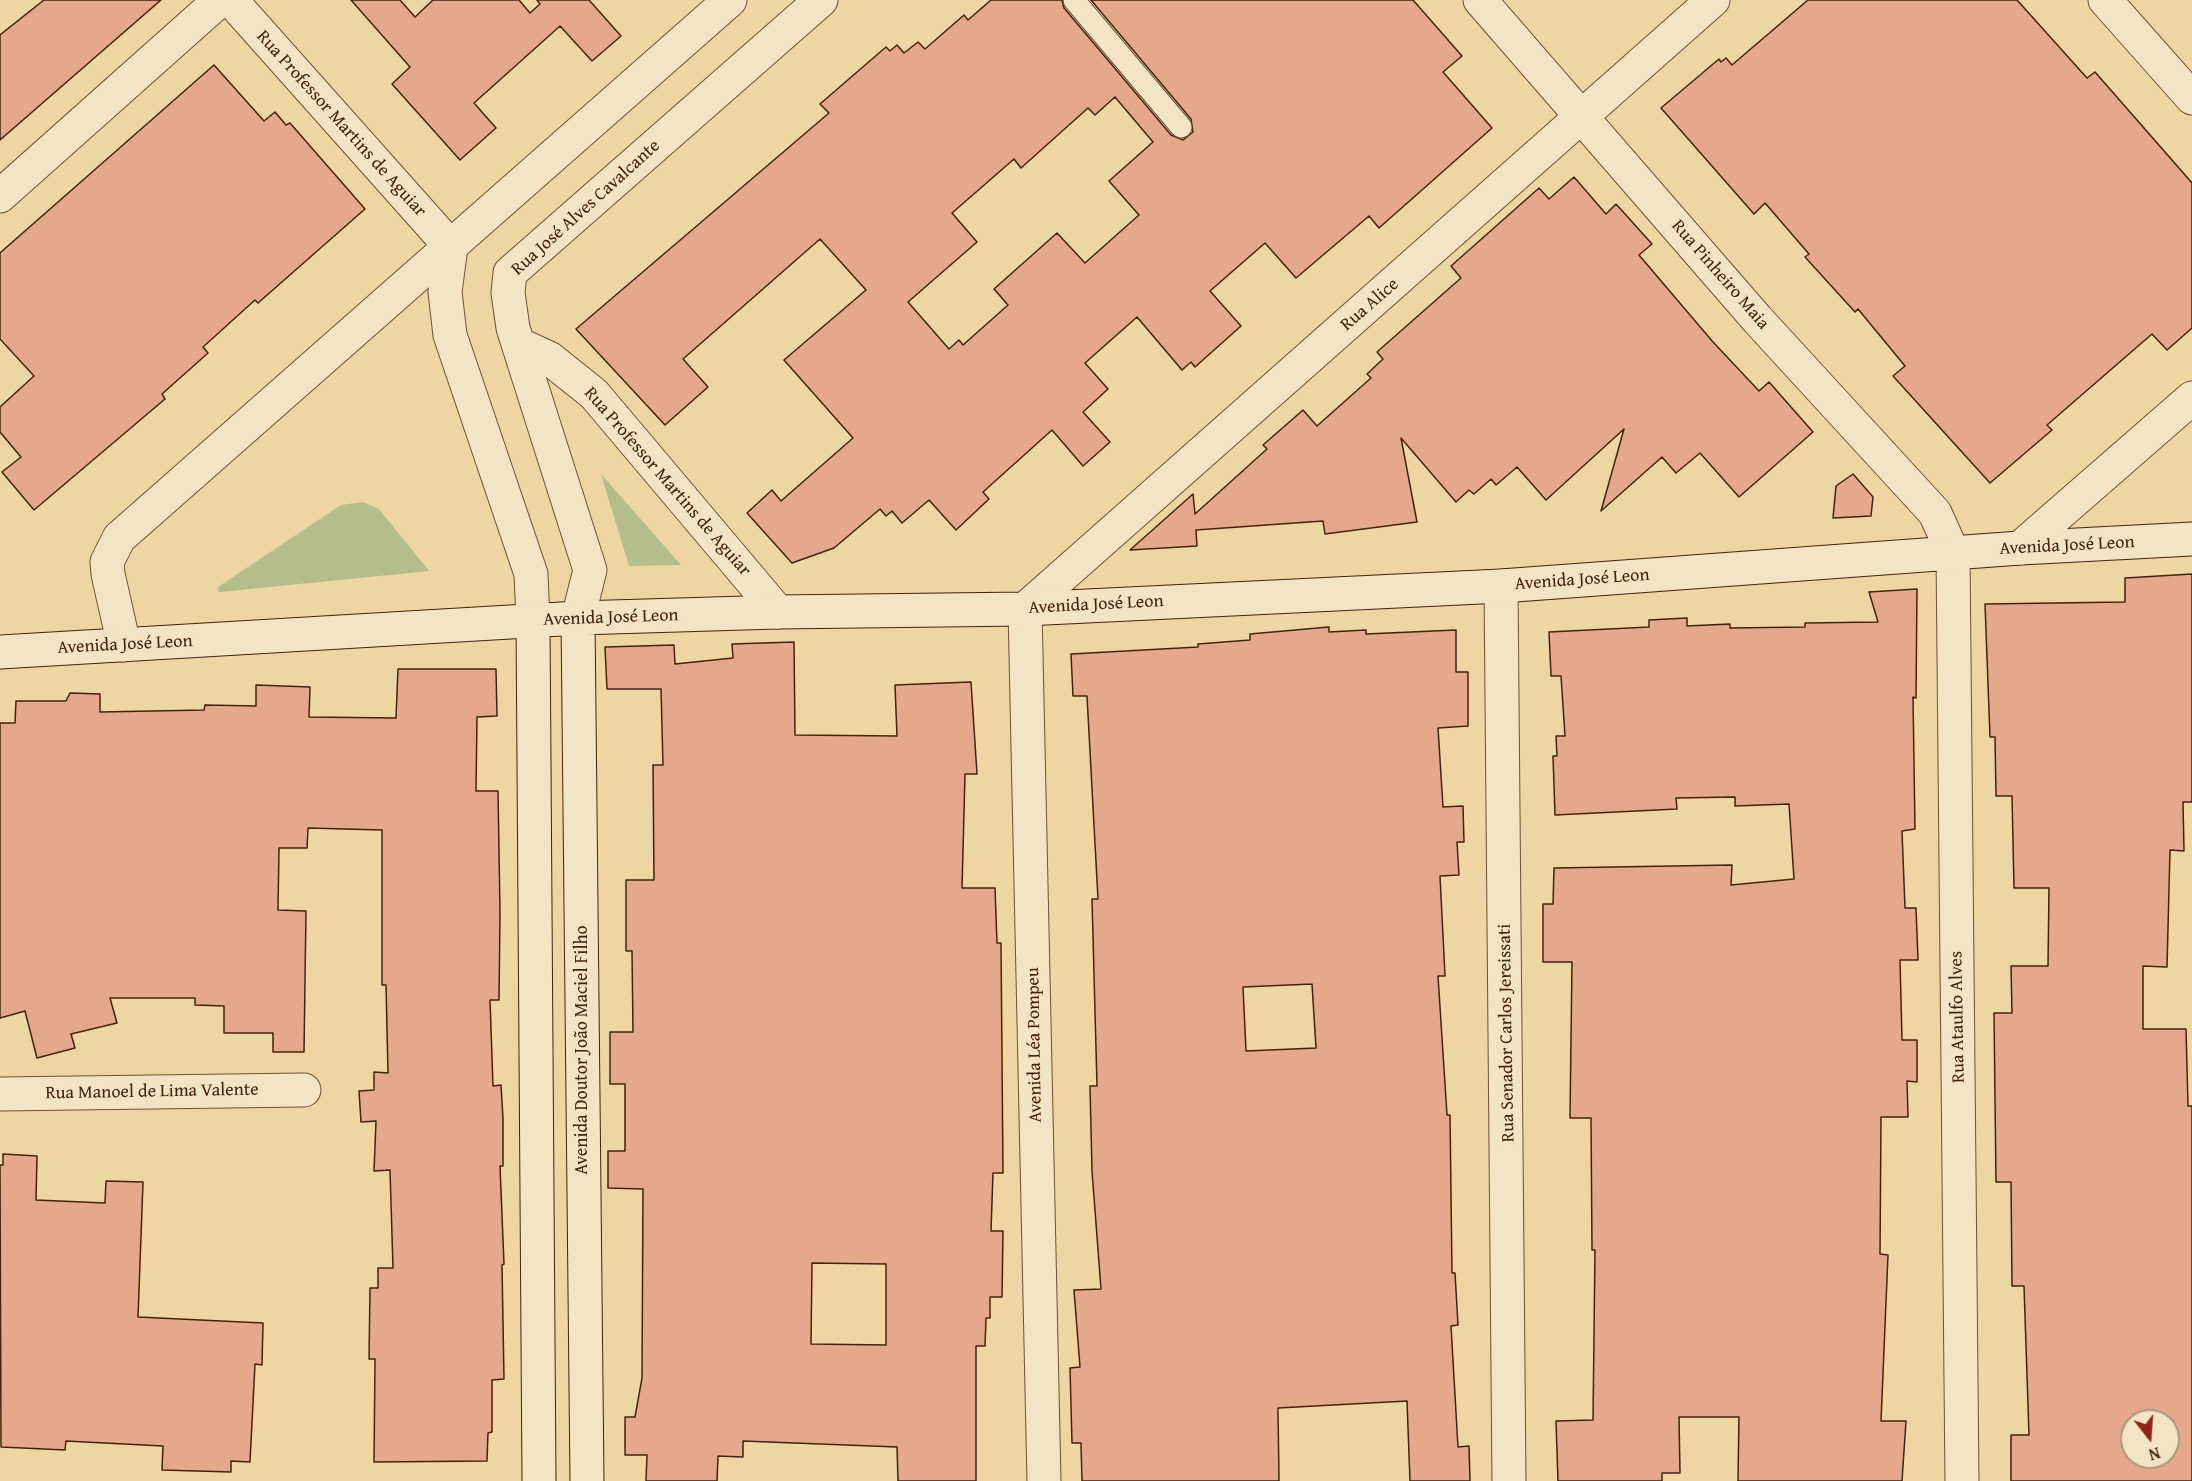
<!DOCTYPE html>
<html>
<head>
<meta charset="utf-8">
<style>
  body { margin:0 }
  #map { position:relative; width:2192px; height:1481px; overflow:hidden; background:#edd5a4; font-family:"Gentium Book Plus",serif }
  canvas { display:block }
  .north { position:absolute; left:2120px; top:1409px; width:60px; height:60px; box-sizing:border-box; background:#f3e4c4; border:2px solid #ad977b; border-radius:50%; rotate:163deg; font-size:16px; font-weight:700; line-height:24px; text-align:center; color:#44230e }
  .north::after { content:''; display:block; margin:auto; width:21px; height:27px; background:#8f2418; clip-path:polygon(50% 0,100% 100%,50% 72%,0 100%) }
</style>
</head>
<body>
<div id="map">
<canvas width="2192" height="1481"></canvas>
<div class="north">N</div>
</div>
<script>
const ctx = document.querySelector('canvas').getContext('2d');
ctx.lineJoin = 'round';
function fill(path, color) {
  ctx.fillStyle = color;
  ctx.fill(path, 'evenodd');
}
function shape(rows) {
  const path = new Path2D();
  for (const r of rows) {
    path.moveTo(r[0], r[1]);
    for (let i = 2; i < r.length; i += 2) path.lineTo(r[i], r[i + 1]);
  }
  return path;
}
function trace(path, color, width, dash) {
  ctx.strokeStyle = color;
  ctx.lineWidth = width;
  ctx.lineCap = dash ? 'butt' : 'round';
  ctx.setLineDash(dash || []);
  ctx.stroke(path);
}
function label(font, color, halo, rows, align = 'center') {
  ctx.font = font + ' "Gentium Book Plus",serif';
  ctx.lineWidth = 5;
  ctx.setLineDash([]);
  ctx.textBaseline = 'middle';
  ctx.strokeStyle = halo;
  ctx.fillStyle = color;
  for (const [text, x, y, turn = 0] of rows) {
    ctx.save();
    ctx.translate(x, y);
    ctx.rotate((+turn || 0) * Math.PI / 180);
    ctx.textAlign = isNaN(turn) ? turn : align;
    if (halo) ctx.strokeText(text, 0, 0);
    ctx.fillText(text, 0, 0);
    ctx.restore();
  }
}
fill(shape([
  [601,474,681,565,629,566],
  [363,502,379,509,429,571,219,592,218,587,341,505]
]), '#b3be8a');
const building = shape([
  [44,0,161,0,0,140,0,35,44,0],
  [351,0,400,0,415,17,433,0,519,0,530,13,540,4,537,0,589,0,621,36,592,61,560,26,474,103,496,128,460,160,392,84,410,67,351,0],
  [991,0,1062,0,1064,8,1171,135,1183,140,1193,132,1191,119,1091,0,1413,0,1462,56,1443,72,1492,128,1379,228,1369,216,1296,278,1265,243,1210,291,1241,326,1195,367,1191,362,1182,370,1137,317,1085,363,1108,389,1083,412,1110,442,1083,466,1052,430,983,492,989,499,956,530,929,500,902,523,892,511,886,516,880,509,834,548,792,563,747,513,772,490,781,501,853,438,784,360,866,290,820,239,683,359,708,387,665,425,576,329,829,113,820,104,886,47,890,51,897,45,904,53,918,42,925,49,964,15,968,20,991,0],
  [1115,97,1153,142,1109,181,1139,215,1085,263,1057,233,994,289,1008,305,963,345,959,340,949,349,908,302,977,242,952,213,1014,159,1021,168,1088,108,1095,115,1115,97],
  [1808,0,2017,0,2087,78,2095,72,2192,183,2192,328,2167,350,2152,334,2047,425,2052,430,1990,483,1893,376,1905,366,1858,309,1855,312,1805,257,1809,254,1765,203,1754,214,1661,108,1719,59,1721,62,1726,58,1732,65,1808,0],
  [214,65,264,121,275,112,286,125,290,123,365,209,258,303,255,300,203,347,208,353,162,394,165,399,34,510,2,472,21,457,0,432,0,407,34,376,0,339,0,253,214,65],
  [1574,177,1606,214,1616,204,1652,244,1639,255,1713,342,1759,391,1769,382,1813,432,1739,497,1700,453,1676,473,1662,457,1601,511,1624,429,1546,500,1517,467,1496,485,1491,479,1474,494,1469,490,1456,502,1401,438,1417,522,1325,534,1323,521,1196,530,1197,546,1130,550,1193,494,1195,514,1267,449,1263,445,1303,410,1317,426,1371,378,1367,374,1383,359,1377,352,1461,278,1451,266,1539,188,1549,199,1574,177],
  [1853,474,1873,497,1871,516,1833,518,1836,486,1853,474],
  [2192,574,2192,802,2183,802,2184,851,2170,850,2167,967,2143,966,2143,1029,2186,1029,2188,1106,2192,1106,2192,1481,2011,1481,2011,1435,2029,1435,2024,1286,2012,1286,2011,1182,1996,1182,1994,1013,2012,1013,2011,966,2048,966,2049,888,2014,888,2012,796,1996,796,1995,737,1990,737,1985,604,2125,602,2125,578,2192,574],
  [2132,1421,2168,1421,2168,1457,2132,1457,2132,1421],
  [1917,589,1916,698,1913,697,1915,829,1902,831,1905,908,1916,908,1918,960,1900,960,1902,1040,1917,1040,1917,1082,1907,1081,1908,1117,1881,1117,1880,1254,1888,1255,1881,1421,1906,1421,1902,1481,1738,1481,1739,1417,1679,1417,1680,1473,1662,1473,1662,1481,1558,1481,1556,1421,1593,1420,1595,1250,1592,1250,1591,1118,1570,1118,1572,962,1543,962,1543,904,1553,904,1554,868,1732,865,1731,885,1794,879,1789,804,1735,806,1735,797,1676,798,1677,809,1555,815,1553,756,1557,756,1556,736,1565,736,1561,676,1551,676,1549,632,1649,627,1649,620,1687,618,1687,626,1730,624,1730,628,1805,627,1805,623,1878,622,1869,592,1917,589],
  [1329,627,1329,632,1366,630,1366,634,1456,630,1456,672,1468,672,1468,726,1438,728,1443,807,1463,806,1464,842,1457,842,1459,875,1440,876,1445,976,1438,976,1447,1115,1450,1115,1452,1273,1455,1273,1458,1325,1451,1326,1458,1447,1469,1446,1470,1481,1410,1481,1407,1401,1278,1408,1279,1481,1082,1481,1081,1443,1072,1443,1070,1368,1080,1367,1074,1290,1101,1289,1092,1171,1090,1086,1097,1086,1092,899,1098,899,1087,696,1073,696,1071,654,1198,647,1198,644,1250,640,1250,634,1329,627],
  [1312,984,1316,1048,1246,1051,1243,987,1312,984],
  [794,642,795,735,897,736,895,685,971,682,977,774,965,774,962,888,995,888,997,943,1001,943,1003,1173,993,1173,991,1231,1003,1231,1002,1297,990,1297,990,1318,986,1318,985,1346,976,1346,976,1481,898,1481,897,1447,743,1441,743,1457,718,1456,717,1481,646,1481,647,1455,625,1455,625,1417,635,1417,642,1378,643,1189,608,1188,608,1151,625,1151,625,1084,610,1084,610,1032,633,1032,632,951,626,951,626,880,654,880,653,765,663,765,661,689,607,689,605,647,674,645,675,664,733,658,732,644,794,642],
  [812,1263,886,1264,886,1345,811,1344,812,1263],
  [398,669,496,669,497,716,477,717,476,791,498,791,500,912,499,1000,490,1000,493,1086,501,1085,503,1118,503,1166,500,1166,504,1264,502,1265,504,1379,492,1380,492,1432,488,1433,487,1461,374,1462,375,1359,369,1359,370,1288,378,1288,378,1268,393,1268,390,1170,374,1171,376,1121,361,1122,359,1091,374,1090,374,1072,388,1073,386,985,382,985,382,830,308,828,307,848,279,848,278,910,306,911,304,1052,273,1052,273,1033,224,1033,224,1006,195,1005,195,998,110,998,117,1023,71,1034,75,1048,37,1058,25,1011,0,1018,0,723,15,723,16,701,66,701,70,693,100,694,100,712,204,710,205,705,256,706,256,685,310,687,309,717,396,718,398,669],
  [3,1154,37,1156,36,1200,105,1203,106,1181,143,1182,138,1317,263,1323,262,1365,255,1364,250,1462,231,1461,231,1472,162,1470,163,1446,66,1441,65,1450,1,1447,0,1165,3,1165,3,1154]
]);
fill(building, '#e5a88c');
trace(building, '#44230e', 1.5);
const lane = shape([
  [1074,0,1181,127]
]);
const street = shape([
  [231,0,451,247],
  [1480,0,1757,319,1935,513,1953,553,1962,1481],
  [2105,0,2192,98],
  [0,196,220,0],
  [451,247,445,292,450,335,531,574,533,621],
  [518,344,549,358,594,394,778,612],
  [2020,548,2192,398],
  [1501,586,1509,1481],
  [578,618,590,570,513,328,508,293,510,273,821,0],
  [124,645,108,574,107,562,119,538,730,0],
  [0,1094,304,1090],
  [1044,1481,1025,609,1713,0]
]);
const secondary = shape([
  [578,618,587,1481],
  [533,621,539,1481],
  [0,652,578,618,778,612,1025,609,1501,586,2020,548,2192,539]
]);
trace(lane, '#6e5034', 23);
trace(street, '#6e5034', 35);
trace(secondary, '#44230e', 35);
trace(lane, '#f3e4c4', 21);
trace(street, '#f3e4c4', 33);
trace(secondary, '#f3e4c4', 33);
label('18px', '#44230e', '#f3e4c4', [
  ["Rua Professor Martins de Aguiar",341,124,48],
  ["Rua José Alves Cavalcante",586,208,-42],
  ["Rua Pinheiro Maia",1720,275,49],
  ["Rua Alice",1370,305,-41],
  ["Rua Professor Martins de Aguiar",667,482,49],
  ["Avenida José Leon",2067,546,-3],
  ["Avenida José Leon",1582,580,-4],
  ["Avenida José Leon",1096,605,-3],
  ["Avenida José Leon",611,618,-2],
  ["Avenida José Leon",125,645,-3],
  ["Rua Ataulfo Alves",1958,1017,-91],
  ["Rua Senador Carlos Jereissati",1507,1033,-91],
  ["Avenida Léa Pompeu",1035,1045,-91],
  ["Avenida Doutor João Maciel Filho",582,1050,-90],
  ["Rua Manoel de Lima Valente",152,1092,-1]
]);
</script>
</body>
</html>
